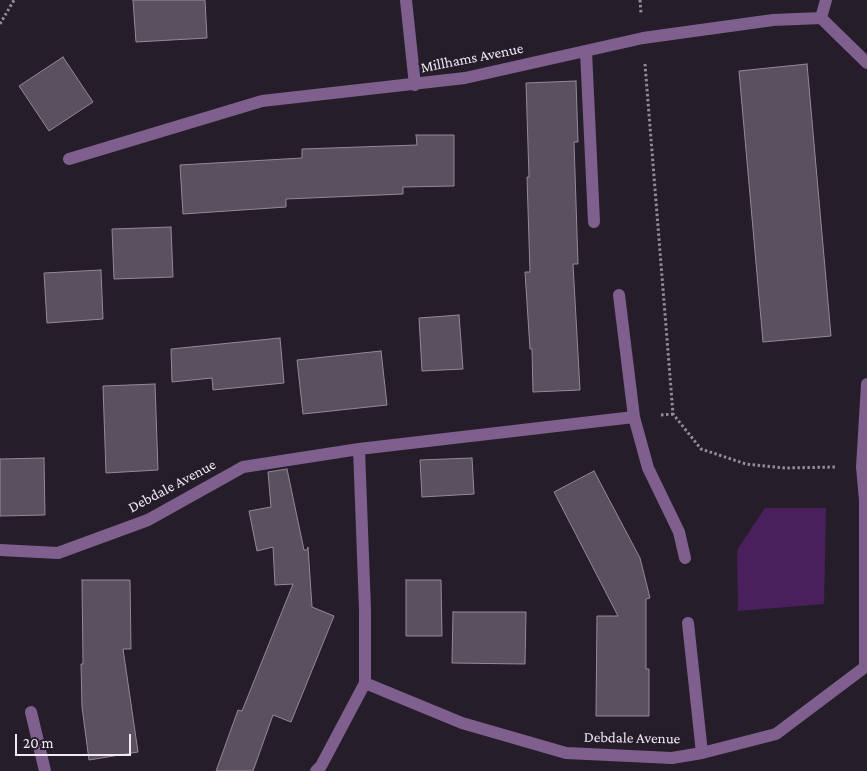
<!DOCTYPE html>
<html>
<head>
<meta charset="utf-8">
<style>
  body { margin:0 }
  #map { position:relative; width:867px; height:771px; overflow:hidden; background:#261d2a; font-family:"Crimson Pro",serif }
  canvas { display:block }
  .scale { position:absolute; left:15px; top:734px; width:116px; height:22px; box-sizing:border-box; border:2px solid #f0eaf3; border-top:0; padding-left:6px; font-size:15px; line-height:18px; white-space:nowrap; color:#f0eaf3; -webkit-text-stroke:4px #261d2a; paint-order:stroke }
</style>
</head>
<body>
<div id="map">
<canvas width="867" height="771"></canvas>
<div class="scale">20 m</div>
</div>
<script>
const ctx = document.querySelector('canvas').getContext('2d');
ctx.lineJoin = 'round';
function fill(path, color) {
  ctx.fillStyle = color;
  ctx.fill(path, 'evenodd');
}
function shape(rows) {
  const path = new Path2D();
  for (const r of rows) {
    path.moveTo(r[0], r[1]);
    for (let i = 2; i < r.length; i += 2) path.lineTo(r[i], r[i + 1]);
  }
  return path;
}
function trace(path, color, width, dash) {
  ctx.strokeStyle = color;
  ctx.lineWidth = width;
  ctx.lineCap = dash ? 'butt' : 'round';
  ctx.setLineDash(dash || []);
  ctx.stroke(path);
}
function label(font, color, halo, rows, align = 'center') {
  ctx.font = font + ' "Crimson Pro",serif';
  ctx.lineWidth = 5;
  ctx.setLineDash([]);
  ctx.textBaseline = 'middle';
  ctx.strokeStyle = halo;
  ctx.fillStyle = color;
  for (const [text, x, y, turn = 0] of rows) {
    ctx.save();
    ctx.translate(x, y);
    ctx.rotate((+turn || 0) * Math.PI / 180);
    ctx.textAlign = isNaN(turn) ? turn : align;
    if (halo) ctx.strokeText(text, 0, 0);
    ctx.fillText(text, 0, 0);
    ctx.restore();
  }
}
fill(shape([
  [765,508,826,508,824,604,738,611,737,550]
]), '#4a205c');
const building = shape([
  [133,0,205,0,207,38,136,42,133,0],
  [63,57,93,102,49,131,19,86,63,57],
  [807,64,831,336,763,342,739,71,807,64],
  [576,81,578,142,574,142,578,264,573,264,580,390,533,392,532,349,530,349,525,272,530,272,527,177,529,177,526,83,576,81],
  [416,135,454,135,454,186,403,187,403,194,286,199,286,207,183,214,180,165,302,158,302,149,417,145,416,135],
  [171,227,173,277,114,279,112,229,171,227],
  [101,270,103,319,47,323,44,273,101,270],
  [459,315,463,369,422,371,419,318,459,315],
  [280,338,284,383,213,390,212,378,172,382,171,349,280,338],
  [381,351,387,405,303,414,297,360,381,351],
  [155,384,158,470,106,473,103,386,155,384],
  [44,458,45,515,0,516,0,459,44,458],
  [472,458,474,494,422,497,420,460,472,458],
  [287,469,304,550,307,550,308,547,312,607,334,616,291,722,273,715,253,771,216,771,238,710,242,711,293,584,275,585,273,547,257,551,249,511,271,507,268,472,287,469],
  [594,471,640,558,650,598,646,599,646,669,649,669,649,716,596,716,597,616,618,616,554,492,594,471],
  [82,580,130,580,131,649,123,649,138,752,89,760,82,707,81,664,83,664,82,580],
  [406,580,441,580,442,636,406,636,406,580],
  [453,612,526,612,525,664,452,663,453,612]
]);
fill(building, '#5a505f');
trace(building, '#94899a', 1);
trace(shape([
  [640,0,641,13],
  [0,24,14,0],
  [645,64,673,414,701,449,746,464,786,468,836,467],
  [661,415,673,414]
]), '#938c97', 3, [2.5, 2.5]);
trace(shape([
  [406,0,415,85],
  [821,18,826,0],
  [586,51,594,222],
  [69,159,262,101,465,78,643,38,773,20,821,18,867,63],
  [619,295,634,417,648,468,679,532,685,558],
  [359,449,634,417],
  [0,550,58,553,148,520,243,467,359,449,365,610,365,683,462,723,566,753,672,758,702,753,776,734,865,667,865,500,862,467,867,384],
  [688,623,702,753],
  [31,712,45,771],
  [316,771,321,766,365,683]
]), '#7e5f8d', 12);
label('15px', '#f0eaf3', '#261d2a', [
  ["Millhams Avenue",472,58,-11],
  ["Debdale Avenue",172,486,-28],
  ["Debdale Avenue",632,738,1]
]);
</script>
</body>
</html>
